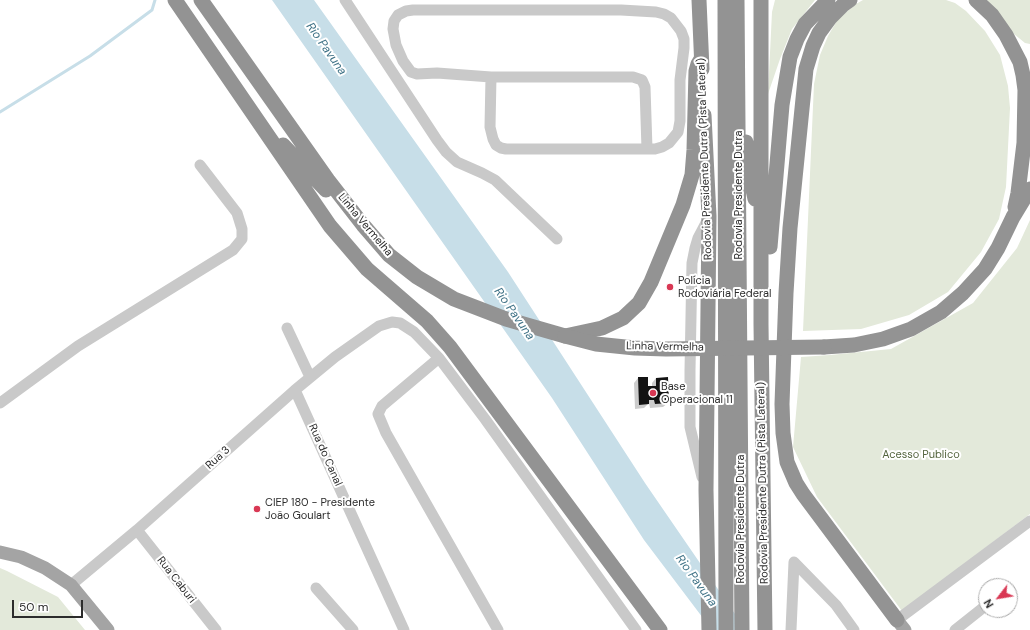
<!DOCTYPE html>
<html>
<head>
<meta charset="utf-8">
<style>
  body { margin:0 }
  #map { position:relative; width:1030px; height:630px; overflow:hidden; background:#fff; font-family:"DM Sans",sans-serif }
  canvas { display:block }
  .north { position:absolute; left:978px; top:578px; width:40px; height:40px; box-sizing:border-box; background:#fff; border:1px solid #ababab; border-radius:50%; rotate:239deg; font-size:11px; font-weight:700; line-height:16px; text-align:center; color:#2c2c2c }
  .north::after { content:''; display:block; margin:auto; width:14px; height:18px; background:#d93854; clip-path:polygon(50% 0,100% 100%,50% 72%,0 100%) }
  .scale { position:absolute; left:12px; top:600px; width:71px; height:18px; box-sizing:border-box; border:2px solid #2c2c2c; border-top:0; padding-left:5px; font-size:12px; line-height:14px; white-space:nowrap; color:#2c2c2c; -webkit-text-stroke:3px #fff; paint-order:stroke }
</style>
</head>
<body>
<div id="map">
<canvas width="1030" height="630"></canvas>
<div class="north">N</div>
<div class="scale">50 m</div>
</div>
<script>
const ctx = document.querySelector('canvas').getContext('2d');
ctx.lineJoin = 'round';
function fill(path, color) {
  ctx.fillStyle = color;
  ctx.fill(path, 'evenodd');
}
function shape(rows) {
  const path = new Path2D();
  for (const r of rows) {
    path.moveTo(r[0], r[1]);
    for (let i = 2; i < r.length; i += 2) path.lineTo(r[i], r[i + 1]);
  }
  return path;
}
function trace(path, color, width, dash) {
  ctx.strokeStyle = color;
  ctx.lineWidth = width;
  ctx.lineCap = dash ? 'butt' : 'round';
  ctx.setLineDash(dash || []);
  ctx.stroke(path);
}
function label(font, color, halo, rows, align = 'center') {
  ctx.font = font + ' "DM Sans",sans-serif';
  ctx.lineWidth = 4;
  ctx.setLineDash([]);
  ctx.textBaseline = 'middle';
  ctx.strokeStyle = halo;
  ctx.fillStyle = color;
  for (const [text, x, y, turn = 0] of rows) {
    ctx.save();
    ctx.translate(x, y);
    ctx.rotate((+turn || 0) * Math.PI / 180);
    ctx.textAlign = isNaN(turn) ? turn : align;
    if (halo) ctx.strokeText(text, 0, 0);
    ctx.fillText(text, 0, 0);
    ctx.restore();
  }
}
fill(shape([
  [775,0,815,0,792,29,780,59,768,94,772,12],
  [863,0,946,0,955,3,966,11,985,31,1000,55,1008,86,1010,108,1006,187,999,219,981,252,948,292,909,315,861,329,803,331,814,84,820,55,828,36,838,19,856,4],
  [987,0,1030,0,1030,44,1025,43,1014,34],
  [1030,220,1030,514,902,611,817,497,793,447,801,357,830,355,891,349,973,303,1017,248],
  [0,568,7,571,58,597,85,630,0,630]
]), '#e3e9da');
fill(shape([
  [272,0,314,0,508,272,645,483,746,630,712,630,644,540,552,398]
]), '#c7dee8');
fill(shape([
  [638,378,647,387,652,387,652,383,656,378,668,403,663,407,650,408,649,403,644,408,635,409,634,383]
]), '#0003');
trace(shape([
  [0,112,90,56,152,10,155,0]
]), '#c7dee8', 3);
fill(shape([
  [638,377,648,377,648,386,656,386,656,378,668,377,669,403,655,404,654,400,649,400,649,404,639,405]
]), '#131313');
trace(shape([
  [345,0,437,140,446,152,457,162,482,173,495,180,557,239],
  [491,77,490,127,493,139,496,145,501,148,506,149,655,149,662,147,669,143,678,132,680,121,680,80,684,48,684,39,681,31,671,18,664,14,656,12,621,10,413,10,406,11,398,15,394,21,393,29,396,45,403,61,411,72,417,74,437,73,491,77,633,77,642,80,645,87,647,149],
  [287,328,310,377],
  [439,358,382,406,378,414,386,433,498,630],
  [295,390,404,630],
  [0,403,78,346,233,250,242,239,242,229,237,213,200,165],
  [702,477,690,427,690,370,692,263,695,248,698,238,708,219],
  [137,530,216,630],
  [71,585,137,530,295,390,335,357,379,326,392,322,400,323,414,332,439,358,485,419,636,630],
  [316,588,353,630],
  [897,620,1030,521],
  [791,630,794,562,836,605,854,630],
  [955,630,984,607]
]), '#c9c9c9', 11);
trace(shape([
  [0,552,21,557,45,568,71,585,108,630],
  [897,620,905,630]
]), '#a4a4a4', 13);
trace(shape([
  [175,0,330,226,367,269,427,321,450,347,660,630],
  [201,0,328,180,363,225,389,255,417,277,454,299,506,319,565,336,602,328,623,318,639,303,651,282,683,205,692,175,694,150,696,71,698,64,701,59],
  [699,0,702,69],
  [725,0,726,630],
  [737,0,742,630],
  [761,0,761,324,765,630],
  [850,0,843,5,830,18,819,33,813,46,806,69,790,228,786,293,782,404,783,433,787,462,796,483,803,494,897,620],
  [976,0,992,15,1006,35,1020,62,1023,75,1025,90,1024,143,1018,193,1015,207],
  [704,115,709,216,706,490,709,630],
  [746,142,750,176,755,199],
  [283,145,326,190],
  [770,247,782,105,790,57,797,39,805,24,828,0],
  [824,347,854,345,883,339,911,329,941,312,963,293,985,269,998,248,1013,217,1030,189]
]), '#939393', 15);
trace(shape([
  [565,336,596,344,635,348,666,349,824,347]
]), '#939393', 15);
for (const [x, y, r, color] of [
  [670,287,4,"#d93854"],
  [653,393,4,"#d93854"],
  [257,509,4,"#d93854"]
]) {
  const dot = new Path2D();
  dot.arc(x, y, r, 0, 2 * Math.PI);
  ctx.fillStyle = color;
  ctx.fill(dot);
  trace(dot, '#fff', 1.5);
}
label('11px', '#2c2c2c', '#fff', [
  ["Rodovia Presidente Dutra (Pista Lateral)",705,159,-92],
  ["Rodovia Presidente Dutra",739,195,-90],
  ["Linha Vermelha",365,225,50],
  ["Linha Vermelha",665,347,1],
  ["Rua do Canal",325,455,66],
  ["Rua 3",218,458,-42],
  ["Rodovia Presidente Dutra (Pista Lateral)",763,483,-91],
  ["Rodovia Presidente Dutra",741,519,-90],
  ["Rua Caburi",176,580,52]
]);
label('11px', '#2c2c2c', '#fff', [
  ["Polícia",678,281],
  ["Rodoviária Federal",678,294],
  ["Base",661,387],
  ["Operacional 11",661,400],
  ["CIEP 180 - Presidente",265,503],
  ["João Goulart",265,516]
], 'left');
label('11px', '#53643d', '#fff', [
  ["Acesso Publico",921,455]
]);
label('italic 12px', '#407387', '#fff', [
  ["Rio Pavuna",326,49,55],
  ["Rio Pavuna",514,314,55],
  ["Rio Pavuna",696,581,54]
]);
</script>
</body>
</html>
